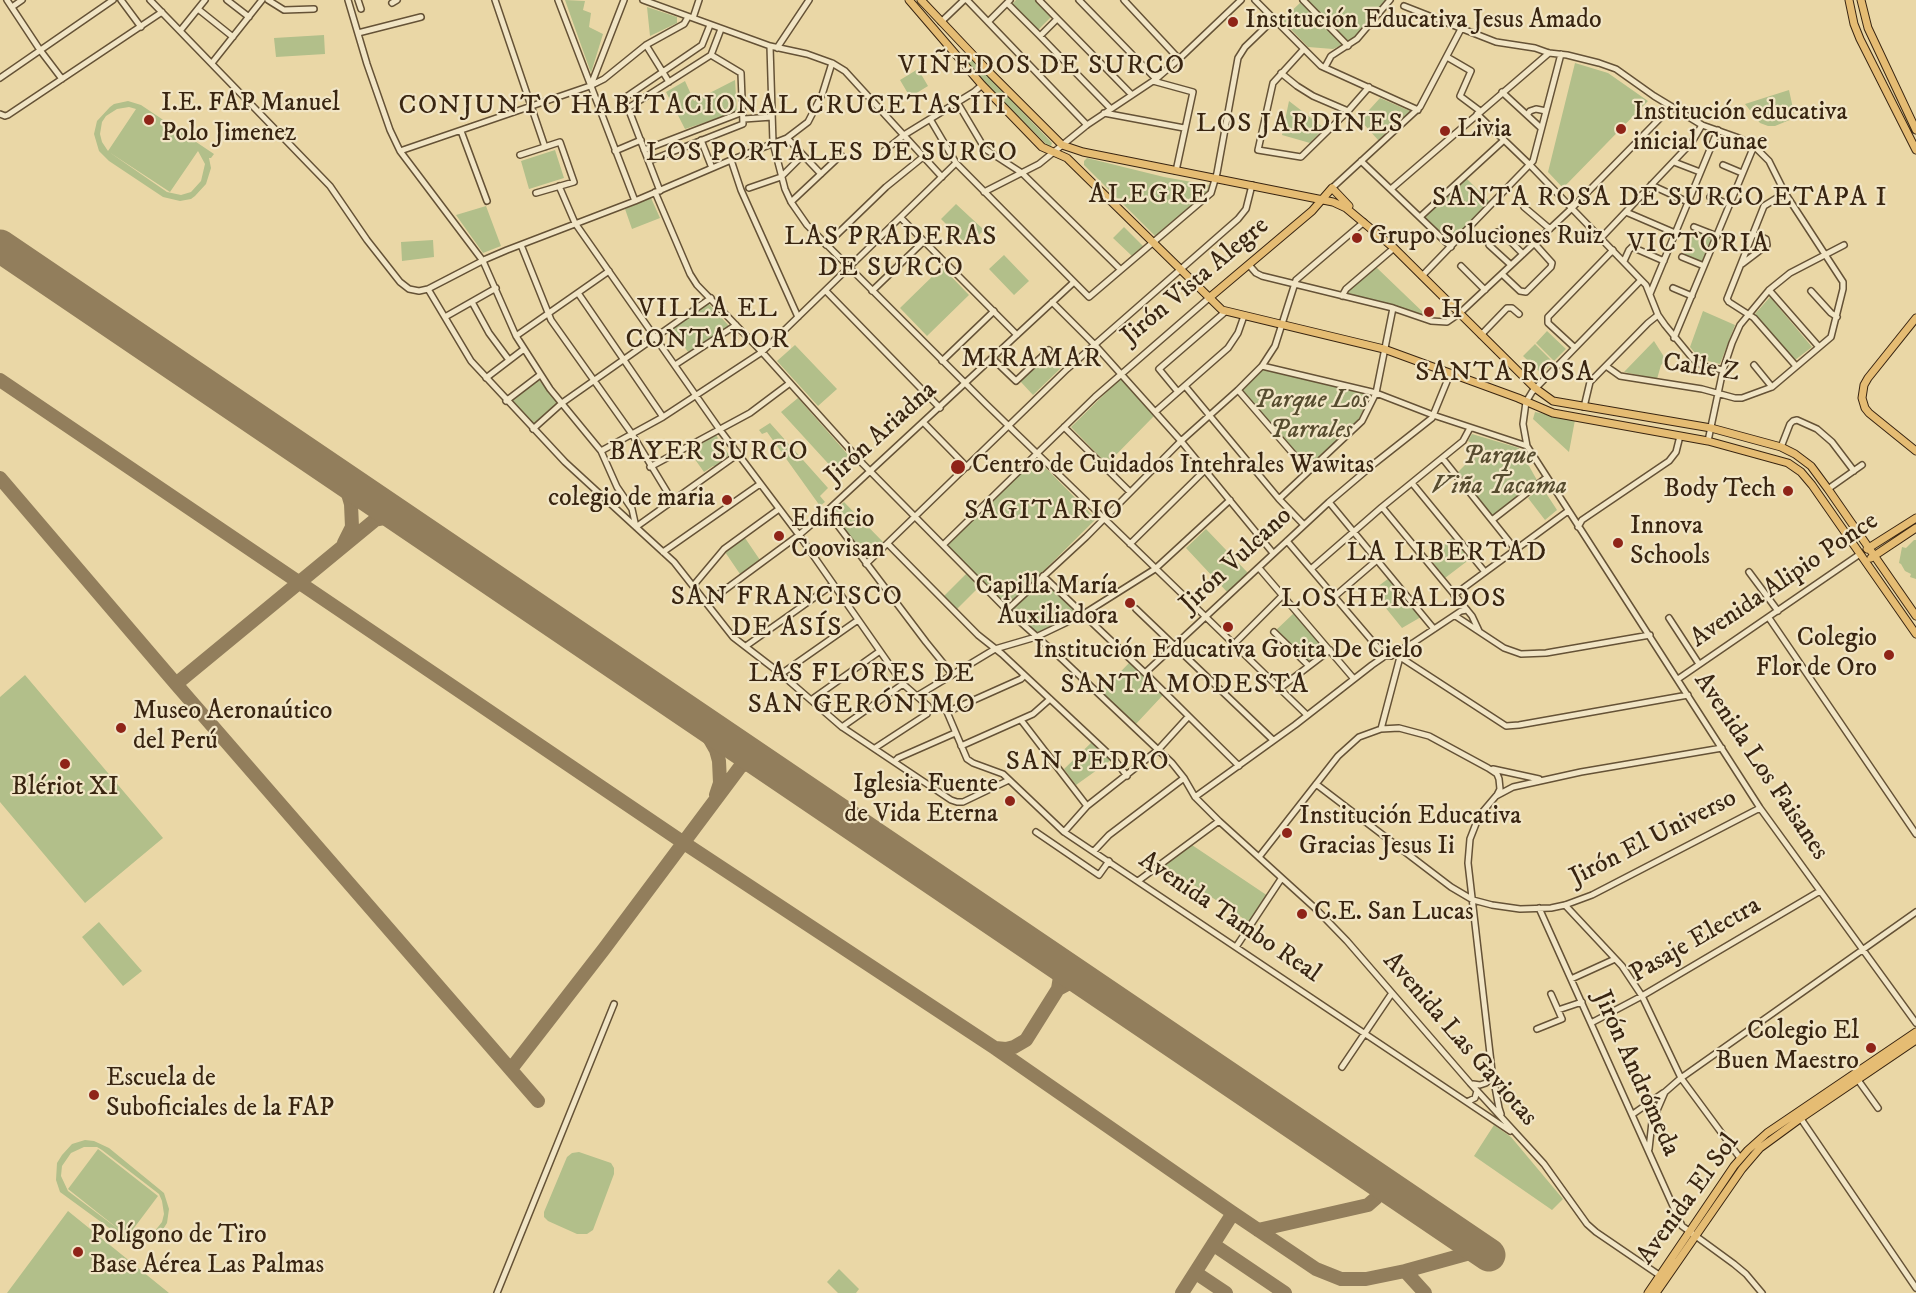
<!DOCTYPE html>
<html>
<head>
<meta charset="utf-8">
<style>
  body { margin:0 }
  canvas { display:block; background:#ead7a6 }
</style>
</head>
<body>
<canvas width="1916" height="1293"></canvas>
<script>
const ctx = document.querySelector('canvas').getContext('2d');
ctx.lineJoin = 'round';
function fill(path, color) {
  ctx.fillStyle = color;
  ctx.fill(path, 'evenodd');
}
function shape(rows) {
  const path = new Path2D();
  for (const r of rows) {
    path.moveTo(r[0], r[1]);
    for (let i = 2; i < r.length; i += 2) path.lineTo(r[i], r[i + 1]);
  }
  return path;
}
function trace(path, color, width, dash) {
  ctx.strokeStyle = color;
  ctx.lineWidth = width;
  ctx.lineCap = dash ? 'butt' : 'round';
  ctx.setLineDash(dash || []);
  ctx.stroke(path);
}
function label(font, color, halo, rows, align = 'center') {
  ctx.font = font + ' "IM FELL DW Pica",serif';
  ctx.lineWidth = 4.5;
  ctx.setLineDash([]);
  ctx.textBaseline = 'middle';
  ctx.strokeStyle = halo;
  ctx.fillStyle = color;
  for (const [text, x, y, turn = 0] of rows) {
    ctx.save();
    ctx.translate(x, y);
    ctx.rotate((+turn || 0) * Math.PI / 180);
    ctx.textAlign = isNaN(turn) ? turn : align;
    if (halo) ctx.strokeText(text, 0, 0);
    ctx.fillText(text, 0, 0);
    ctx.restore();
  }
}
fill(shape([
  [565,0,585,1,583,10,591,13,589,27,603,34,591,73],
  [1016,0,1036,0,1052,16,1038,30,1012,4],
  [1305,0,1386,0,1367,25,1347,44],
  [1301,2,1343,44,1342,45,1333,49,1308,47,1282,20],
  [647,7,677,17,677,23,650,36],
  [324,35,325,54,276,57,274,38],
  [964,51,1052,143,1051,146,1048,146,970,68],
  [1575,63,1608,73,1648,101,1563,188,1548,172],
  [918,69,928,86,910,97,900,80],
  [735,80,737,112,685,129,666,92,685,81,694,101],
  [1789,90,1794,113,1792,119,1775,126,1768,126,1760,123,1745,104],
  [1380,98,1410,111,1406,117,1379,141,1360,120],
  [128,101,141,105,214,154,211,158,209,158,211,168,206,184,195,196,191,199,180,201,163,197,109,161,99,151,94,134,97,121,110,107,114,104],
  [129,107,136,109,108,151,102,142,100,134,102,122,106,116,117,109],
  [198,151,205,164,201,181,191,192,181,195,167,192,109,152,170,192],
  [1289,101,1324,128,1310,143,1282,135],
  [555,150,564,178,529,189,521,161],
  [1087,158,1164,177,1209,185,1208,191,1155,236,1084,165,1084,161],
  [1466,178,1490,202,1449,243,1422,216],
  [651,198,660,218,632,229,625,209],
  [956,204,984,230,968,246,941,219],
  [486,206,501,246,483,253,456,215],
  [1124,227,1143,246,1132,256,1113,238],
  [1692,229,1712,237,1702,262,1682,254],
  [433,240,434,257,402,261,401,242],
  [1004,255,1029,281,1014,295,989,269],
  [942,267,969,295,927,336,900,308],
  [1376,267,1428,317,1348,295,1348,291],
  [1770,297,1812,347,1795,360,1755,314],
  [708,303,729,326,688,352,672,329],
  [1703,311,1735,325,1720,364,1700,359,1690,347],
  [1547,331,1566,349,1554,361,1536,343],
  [1654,341,1666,360,1661,365,1657,379,1624,372],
  [1535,344,1553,362,1542,374,1523,356],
  [795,345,837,389,818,406,777,361],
  [1049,353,1062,367,1033,395,1020,381],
  [1263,369,1367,394,1370,397,1358,420,1349,429,1307,467,1242,392,1242,390],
  [1121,378,1154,416,1107,464,1071,427],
  [538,379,559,402,532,426,511,401],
  [798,398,850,457,835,471,781,412],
  [1535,412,1575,420,1569,452,1533,419],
  [770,423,828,488,820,496,825,502,820,506,767,432,762,434,759,430],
  [1472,434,1519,448,1538,482,1492,516,1458,472,1481,449,1468,441],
  [716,435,729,455,715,467,713,466,704,472,689,451],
  [1035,457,1096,519,1007,607,946,544],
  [1542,487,1557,510,1545,520,1528,498],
  [844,502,884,543,867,559,831,514],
  [1206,529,1248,573,1228,593,1186,548],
  [745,538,760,560,740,574,725,552],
  [1452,538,1470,559,1445,578,1429,557],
  [1914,540,1916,540,1916,579,1910,577,1911,574,1905,571,1901,564,1899,563,1902,547,1906,548],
  [967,573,980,586,957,609,944,596],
  [1389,578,1421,617,1402,628,1372,591],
  [1044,580,1077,613,1037,633,1011,610],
  [1294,613,1324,649,1306,664,1274,632],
  [1129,663,1163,695,1135,725,1100,693],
  [25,675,163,838,85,903,0,802,0,697],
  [1092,742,1111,760,1076,785,1064,769],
  [1192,845,1268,896,1250,923,1164,865],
  [99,922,142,971,123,986,82,937],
  [1494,1125,1511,1137,1563,1199,1552,1210,1474,1156],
  [85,1140,94,1141,109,1148,164,1193,169,1209,167,1223,160,1234,148,1241,141,1243,127,1241,60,1192,56,1180,57,1163,62,1155,72,1144],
  [84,1147,97,1147,102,1150,159,1194,162,1201,164,1214,162,1222,154,1232,140,1238,128,1236,158,1196,98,1149,68,1189,126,1235,68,1191,61,1176,62,1166,71,1153],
  [579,1152,611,1163,614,1168,614,1174,593,1230,587,1234,577,1234,548,1221,544,1217,544,1212,567,1157,572,1153],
  [68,1211,169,1293,7,1293],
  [839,1269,859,1289,856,1293,838,1293,827,1282]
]), '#b2bf8a');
trace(shape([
  [0,380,684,843,995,1048,1233,1213,1316,1269,1341,1279,1366,1279,1405,1271,1481,1250],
  [327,466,332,470,346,487,351,504,352,527,344,543],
  [0,478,176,684,538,1101],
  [371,496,378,510,377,517,375,520],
  [176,684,375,520,389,517,408,522],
  [688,712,704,729,716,750,719,761,720,783,716,795],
  [738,746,743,760,740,767],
  [1058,989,1071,982,1088,984],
  [995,1048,1006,1049,1014,1047,1026,1040,1058,989,1060,977,1057,963],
  [511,1069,604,949,740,767,750,761,761,762],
  [1258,1230,1368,1205,1376,1198,1378,1193,1375,1177],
  [1214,1245,1285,1293],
  [1405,1271,1425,1293],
  [1196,1273,1226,1293],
  [1182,1293,1233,1213]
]), '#927e5c', 14);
trace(shape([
  [0,246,1489,1255]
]), '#927e5c', 33);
const minor = shape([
  [7,0,40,50,62,79],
  [121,0,141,27],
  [150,0,330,186,367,240,400,282,409,289,419,291,428,289,486,259,507,250,635,201,731,160,787,138,808,122,822,95,832,63],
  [227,0,249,17],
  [268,0,284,10,314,9],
  [348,0,367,64,390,130,400,151,483,261,516,336,550,389,601,451,617,487,632,509,636,527],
  [358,0,361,9],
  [495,0,545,147],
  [558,0,635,201],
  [643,0,770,46,807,54,832,63,845,71,942,177],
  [967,0,1087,125],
  [1039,0,1132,95],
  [1079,0,1156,79],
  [1124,0,1179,59],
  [1255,0,1321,66,1418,110],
  [1303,0,1348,46],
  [392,3,397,0],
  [1007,3,1040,36,1057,19],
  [1404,6,1496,42,1535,48,1549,53,1567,55,1599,63,1616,69,1654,96,1702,125,1739,138,1754,146,1769,161,1785,193,1843,282,1843,289,1831,337,1772,387,1742,398,1735,398,1702,389,1620,376,1606,366],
  [12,7,22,0],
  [198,9,233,37],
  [693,18,699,0],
  [941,22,964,0],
  [988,22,1010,0],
  [180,31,205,0],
  [358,33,421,17],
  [1040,36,1111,109],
  [646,45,669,82],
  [770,46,773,143,785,189,791,202,807,225,986,404,1307,715],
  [777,48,809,0],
  [1303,50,1273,83,1258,150,1301,157,1348,111,1369,87],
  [711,55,721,29],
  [1447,57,1471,71,1460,96,1480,111],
  [212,63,262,0],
  [1325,67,1331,56,1357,39,1390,0],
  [1281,73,1297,86,1313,96,1348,111],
  [0,78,113,0],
  [1153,81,1193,92,1176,171],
  [591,85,624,0],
  [1502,92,1541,128],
  [957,102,985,149,1022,173,1120,269],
  [628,108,711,55,741,73,743,124,649,161],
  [1104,113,1184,128],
  [0,114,5,116,8,115,162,12],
  [1477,114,1530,165,1641,280,1646,285,1658,315,1665,325,1693,359,1703,366,1723,370],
  [1527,115,1530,111,1536,109,1546,111],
  [744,119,772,117],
  [930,119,956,163,1089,297,1211,193,1217,173,1238,58,1245,47,1274,19],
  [461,131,487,201],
  [787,138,821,174],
  [701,140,712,168],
  [644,150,743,112],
  [400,151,590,86,604,79,646,45,684,24,688,17],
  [615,151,641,140],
  [520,155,560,142,574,182,536,193],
  [879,155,904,135,974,92,982,85],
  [731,160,741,190,798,317],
  [1361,161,1451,247],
  [1674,162,1700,172],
  [1723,165,1742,173],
  [1651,185,1688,202],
  [559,186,575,223,720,430,799,535,903,684,928,706,929,709,927,714,875,748],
  [749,188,781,177,803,155],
  [1332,188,1420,107,1461,29],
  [1391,189,1549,53],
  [660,191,625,100,626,97,702,45,710,25],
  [655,192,690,274,697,285,762,352,863,464,1007,610,1064,661,1172,763,1184,778,1195,797,1219,821,1316,909,1347,941,1470,1083,1544,1164,1587,1224,1596,1232,1662,1277],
  [984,192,1039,164,1087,125,1156,79,1179,59,1241,0],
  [1785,193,1764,206,1727,299,1729,302,1754,318,1796,366],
  [1710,197,1729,204],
  [791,202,841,155],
  [1524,207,1550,229],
  [1626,212,1675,233],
  [1420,217,1504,140],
  [901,218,1017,335],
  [1694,227,1717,236],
  [1601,238,1692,142,1702,125],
  [521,245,551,320,632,434,672,500],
  [826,245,886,187,923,157],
  [1682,257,1704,266],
  [1624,261,1629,250,1632,247,1664,261],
  [1742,264,1767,245,1766,239,1753,234],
  [1249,265,1256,273,1262,276,1393,308,1431,321,1447,322,1460,313,1572,208,1671,107],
  [1511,265,1489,245,1489,240,1497,232,1501,232,1523,254],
  [1461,266,1485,290],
  [1502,274,1520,291,1526,292,1551,267,1552,263,1534,243],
  [1422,276,1533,161,1561,54],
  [1641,280,1532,392,1526,402,1523,424,1527,446,1760,808,1916,1023],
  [1673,288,1692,296],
  [428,289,471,361,565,462,674,562,733,637,781,674,842,727,951,800,957,802,963,802,1009,780],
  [1769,290,1819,347],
  [826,291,940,408],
  [872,291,924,241],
  [1811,291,1831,313,1837,317],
  [578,293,663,417],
  [1650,294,1718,130],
  [1342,296,1346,289,1394,248],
  [472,302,489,333,509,360],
  [1052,302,1094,344,1181,441,1273,553],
  [445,317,496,288],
  [1481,335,1507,308,1512,308,1519,314],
  [516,336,609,271],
  [1674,338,1754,146],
  [1574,347,1548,323,1548,317,1613,250],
  [992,358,1016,381,1049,350],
  [942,361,994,311],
  [675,365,736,325],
  [1754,365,1772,387],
  [1262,366,1376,393,1433,415,1527,446],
  [486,378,524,349],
  [1185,386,1279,499,1304,525],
  [1238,390,1308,471],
  [1178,392,1159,369,1225,312],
  [506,401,540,375],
  [1584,407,1590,382,1648,323,1658,315],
  [1155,412,1228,348,1238,333,1244,316],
  [924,423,967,467],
  [1064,427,1130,492],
  [533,429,562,403,711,298],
  [1708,441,1723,370,1732,343,1740,325,1769,290,1790,273,1844,245],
  [1781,447,1790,424,1793,421,1797,420,1817,429,1832,442,1854,471],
  [601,451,663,417,762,352,956,163],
  [1443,459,1515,549],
  [650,467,750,413,790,383],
  [1412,483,1485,572],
  [1828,489,1862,465],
  [1279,499,1362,421,1376,393,1393,308],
  [1329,502,1434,629],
  [1382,507,1472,616,1479,631],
  [827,511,926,642,952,674],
  [1492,520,1546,478],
  [636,527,738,454],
  [1578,527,1582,520,1669,461,1676,452,1680,436],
  [1287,541,1385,656],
  [888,544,978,635,1002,654,1113,758,1127,776],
  [1130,544,1205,470],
  [943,545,1095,397,1209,298],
  [663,552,760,484],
  [866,564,1067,369,1238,219,1246,209,1252,185],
  [1259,568,1354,679],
  [1311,569,1382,507,1463,441,1470,428],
  [1749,572,1778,611],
  [1043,576,1145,673,1239,766],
  [693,586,724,549,779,509],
  [1454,595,1568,511],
  [1334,597,1377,560],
  [707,603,799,535,827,511,1074,282],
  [1136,609,1273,740],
  [1007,610,1086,537,1181,441,1238,390,1262,366,1275,346,1296,280,1364,222],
  [1454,616,1457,617,1504,648,1521,654,1546,653,1650,635],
  [1669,618,1699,664],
  [1769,618,1916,834],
  [1274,632,1309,666],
  [1233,645,1283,595],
  [746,646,832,585],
  [1399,651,1400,657,1506,726,1519,725,1688,695],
  [1145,673,1329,502,1375,463,1432,418,1450,374],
  [781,674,858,620],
  [1024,676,1021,679,947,712,967,759,973,763,1003,774,1064,832,1510,1131],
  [1678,679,1860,554],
  [1279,689,1330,650],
  [917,696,995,649,1036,637,1082,615,1155,569,1230,500],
  [811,700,880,651],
  [1021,720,1087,806],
  [842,727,903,684],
  [1381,729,1400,657],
  [961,746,1033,714,1050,699],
  [895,761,898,758,955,733],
  [1493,769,1539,779],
  [1316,784,1451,887,1473,900,1492,905,1520,909,1551,908,1565,905,1592,895,1760,808],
  [1195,797,1295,725,1372,665,1385,656,1391,656,1413,643,1461,611,1467,610],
  [1036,832,1099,875,1109,861],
  [1064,832,1087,806,1158,750,1188,717],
  [1094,851,1109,835,1184,778],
  [1259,857,1338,756,1359,737,1381,729,1399,728,1429,736,1488,768,1497,774,1499,779,1500,789,1497,795],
  [1138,881,1219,821],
  [1565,905,1622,966,1642,996,1681,1078,1740,1158],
  [1539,908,1682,1226,1734,1264,1746,1274,1762,1293],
  [1236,947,1281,879],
  [1571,979,1615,959],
  [1558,1010,1582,1002],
  [1591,1023,1642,996,1820,891],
  [1537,1029,1562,1019,1551,994],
  [1342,1067,1392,993],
  [1858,1080,1878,1108],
  [1473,1084,1480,1085,1486,1083,1492,1077,1492,1072],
  [1467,1102,1475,1098,1477,1091],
  [1501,1114,1499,1108,1492,1071,1468,863,1470,839,1479,816,1496,796,1513,787,1581,772,1722,748],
  [1633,1114,1663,1093],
  [1799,1116,1916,1288],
  [1649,1149,1652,1122,1665,1092,1681,1078,1916,912],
  [497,1293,614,1004]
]);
const major = shape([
  [909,0,982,85,1042,147,1067,158,1222,310,1384,349,1518,398,1553,413,1708,441,1788,463,1801,472,1812,485,1916,634],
  [921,0,991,74,1062,145,1083,152,1333,202,1346,208,1394,248,1535,388,1553,401,1711,428,1781,447,1795,454,1811,466,1828,489,1916,616],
  [1849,0,1854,24,1860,39,1916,150],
  [1861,0,1868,28,1916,130],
  [1209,298,1312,211,1332,188,1349,206],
  [1916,318,1868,378,1864,385,1862,398,1865,408,1869,413,1916,451],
  [1867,549,1916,518],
  [1871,558,1916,528],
  [1648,1293,1734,1166,1748,1150,1767,1133,1916,1032],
  [1656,1293,1742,1169,1760,1148,1801,1118,1916,1040]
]);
trace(minor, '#655236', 8);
trace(major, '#392511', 9);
trace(minor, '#f1e5c5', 5);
trace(major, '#e5bc73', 7);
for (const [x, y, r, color] of [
  [1233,22,6,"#8f2418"],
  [149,120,6,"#8f2418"],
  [1621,129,6,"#8f2418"],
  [1445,131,6,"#8f2418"],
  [1357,238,6,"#8f2418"],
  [1429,312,6,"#8f2418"],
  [958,467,8,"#8f2418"],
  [1788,491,6,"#8f2418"],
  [727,500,6,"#8f2418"],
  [779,536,6,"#8f2418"],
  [1618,543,6,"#8f2418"],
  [1130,603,6,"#8f2418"],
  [1228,627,6,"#8f2418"],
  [1889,655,6,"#8f2418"],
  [121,728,6,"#8f2418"],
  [65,764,6,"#8f2418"],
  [1010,801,6,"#8f2418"],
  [1287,833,6,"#8f2418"],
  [1302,914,6,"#8f2418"],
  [1871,1048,6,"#8f2418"],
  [94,1095,6,"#8f2418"],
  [78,1252,6,"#8f2418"]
]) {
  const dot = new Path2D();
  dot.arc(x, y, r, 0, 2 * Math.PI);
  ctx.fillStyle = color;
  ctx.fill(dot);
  trace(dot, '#f1e5c5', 2);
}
label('26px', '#392511', '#f1e5c5', [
  ["Institución Educativa Jesus Amado",1245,22],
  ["I.E. FAP Manuel",161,105],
  ["Polo Jimenez",161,135],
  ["Institución educativa",1633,114],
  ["inicial Cunae",1633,144],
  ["Livia",1457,131],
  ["Grupo Soluciones Ruiz",1369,238],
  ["H",1441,312],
  ["Centro de Cuidados Intehrales Wawitas",972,467],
  ["Body Tech",1776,491,"right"],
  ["colegio de maria",715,500,"right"],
  ["Edificio",791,521],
  ["Coovisan",791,551],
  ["Innova",1630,528],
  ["Schools",1630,558],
  ["Capilla María",1118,588,"right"],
  ["Auxiliadora",1118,618,"right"],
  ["Colegio",1877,640,"right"],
  ["Flor de Oro",1877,670,"right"],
  ["Institución Educativa Gotita De Cielo",1228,652,"center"],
  ["Museo Aeronaútico",133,713],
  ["del Perú",133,743],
  ["Iglesia Fuente",998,786,"right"],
  ["de Vida Eterna",998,816,"right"],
  ["Blériot XI",65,789,"center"],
  ["Institución Educativa",1299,818],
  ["Gracias Jesus Ii",1299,848],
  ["C.E. San Lucas",1314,914],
  ["Colegio El",1859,1033,"right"],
  ["Buen Maestro",1859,1063,"right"],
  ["Escuela de",106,1080],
  ["Suboficiales de la FAP",106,1110],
  ["Polígono de Tiro",90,1237],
  ["Base Aérea Las Palmas",90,1267]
], 'left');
label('26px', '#392511', '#f1e5c5', [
  ["Jirón Vista Alegre",1196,282,-40],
  ["Calle Z",1701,369,8],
  ["Jirón Ariadna",882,434,-42],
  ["Jirón Vulcano",1237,561,-43],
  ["Avenida Alipio Ponce",1785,581,-34],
  ["Avenida Los Faisanes",1760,767,56],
  ["Jirón El Universo",1654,839,-27],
  ["Avenida Tambo Real",1229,918,34],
  ["Pasaje Electra",1696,941,-30],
  ["Avenida Las Gaviotas",1459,1040,49],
  ["Jirón Andrómeda",1635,1074,66],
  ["Avenida El Sol",1689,1200,-54]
]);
label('italic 26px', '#574c2f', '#f1e5c5', [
  ["Parque Los",1311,402],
  ["Parrales",1311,432],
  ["Parque",1499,458],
  ["Viña Tacama",1499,488]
]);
ctx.letterSpacing = '1.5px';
label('27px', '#392511', '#f1e5c5', [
  ["VIÑEDOS DE SURCO",1042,67],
  ["CONJUNTO HABITACIONAL CRUCETAS III",703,107],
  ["LOS JARDINES",1300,125],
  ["LOS PORTALES DE SURCO",832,154],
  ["ALEGRE",1149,196],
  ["SANTA ROSA DE SURCO ETAPA I",1660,199],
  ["LAS PRADERAS",891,238],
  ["DE SURCO",891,269],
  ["VICTORIA",1699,245],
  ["VILLA EL",708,310],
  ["CONTADOR",708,341],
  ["MIRAMAR",1032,360],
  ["SANTA ROSA",1505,374],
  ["BAYER SURCO",709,453],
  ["SAGITARIO",1044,512],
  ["LA LIBERTAD",1447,554],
  ["SAN FRANCISCO",787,598],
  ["DE ASÍS",787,629],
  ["LOS HERALDOS",1394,600],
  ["LAS FLORES DE",862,675],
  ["SAN GERÓNIMO",862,706],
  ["SANTA MODESTA",1185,686],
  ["SAN PEDRO",1088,763]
]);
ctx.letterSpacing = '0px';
</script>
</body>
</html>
